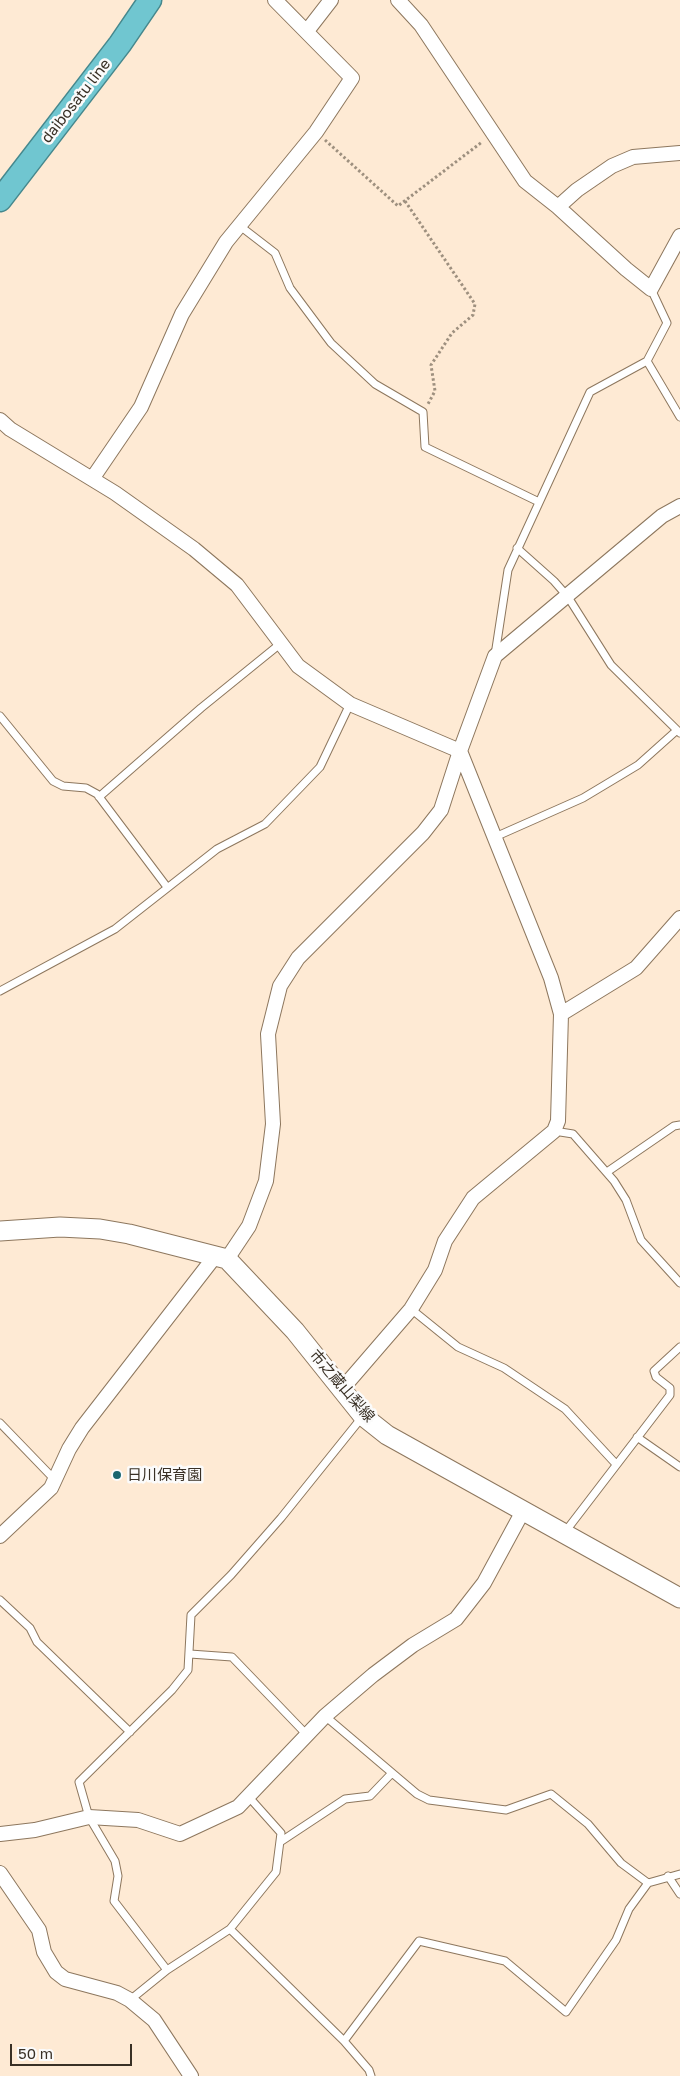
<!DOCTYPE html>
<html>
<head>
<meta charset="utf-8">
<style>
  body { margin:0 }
  #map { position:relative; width:680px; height:2076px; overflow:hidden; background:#feead4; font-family:"Golos Text",sans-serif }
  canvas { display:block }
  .scale { position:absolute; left:10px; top:2044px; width:122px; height:22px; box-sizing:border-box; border:2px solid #393025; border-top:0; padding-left:6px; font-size:15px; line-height:18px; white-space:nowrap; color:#393025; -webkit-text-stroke:4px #fbfbfb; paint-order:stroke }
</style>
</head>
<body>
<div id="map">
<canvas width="680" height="2076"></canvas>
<div class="scale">50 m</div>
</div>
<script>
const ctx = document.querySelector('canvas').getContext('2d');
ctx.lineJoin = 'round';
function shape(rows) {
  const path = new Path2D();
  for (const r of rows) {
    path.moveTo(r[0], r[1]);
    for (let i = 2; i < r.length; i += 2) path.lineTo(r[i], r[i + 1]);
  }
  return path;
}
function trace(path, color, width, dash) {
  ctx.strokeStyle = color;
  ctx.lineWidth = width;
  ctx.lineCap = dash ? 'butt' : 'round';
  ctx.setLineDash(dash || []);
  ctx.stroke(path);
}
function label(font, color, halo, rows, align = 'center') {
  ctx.font = font + ' "Golos Text","Noto Sans JP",sans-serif';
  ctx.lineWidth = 5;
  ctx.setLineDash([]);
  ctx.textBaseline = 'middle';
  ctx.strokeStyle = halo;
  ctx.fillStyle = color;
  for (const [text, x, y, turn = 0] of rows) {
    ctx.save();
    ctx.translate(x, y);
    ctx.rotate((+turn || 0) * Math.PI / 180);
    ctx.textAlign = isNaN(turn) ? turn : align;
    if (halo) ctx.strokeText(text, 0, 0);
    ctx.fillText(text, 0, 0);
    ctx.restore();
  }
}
const service = shape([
  [240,226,275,253,290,288,331,343,375,384,423,412,425,447,539,502],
  [647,361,680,417],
  [517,548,554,581,568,597,611,665,680,733],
  [495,655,508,570,590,392,647,361,667,323,651,289],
  [0,716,53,781,63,786,86,788,97,794,167,887],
  [99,797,201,708,280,644],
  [495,837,583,798,638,765,676,731],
  [0,991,115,929,217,849,265,824,320,767,350,704],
  [554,1131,573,1134,614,1181,626,1200,641,1240,680,1283],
  [607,1172,674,1126,680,1125],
  [411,1309,458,1347,504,1368,565,1409,615,1463],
  [0,1423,55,1480],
  [637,1437,680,1467],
  [565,1532,670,1395,670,1388,656,1377,654,1371,680,1347],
  [0,1600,30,1628,37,1642,130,1732],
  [190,1654,232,1657,307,1735],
  [325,1716,417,1794,429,1800,506,1810,551,1794,588,1824,621,1863,648,1883,680,1874],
  [280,1842,345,1799,370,1796,392,1773],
  [668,1876,680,1894],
  [230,1929,344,2041,369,2070,371,2076],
  [167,1970,114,1901,118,1876,115,1861,89,1817,79,1782,172,1690,188,1670,191,1615,231,1575,281,1518,363,1416],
  [130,2000,167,1970,230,1929,276,1872,281,1833,248,1796],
  [344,2041,419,1941,505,1961,566,2012,616,1940,629,1909,648,1883]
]);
const minor = shape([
  [398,0,421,25,525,181,558,207,626,269,651,289,680,236],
  [307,31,331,0],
  [558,207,577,190,612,166,633,157,680,153],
  [0,420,10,429,115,493,194,549,237,585,298,666,350,704,460,751,551,978,561,1014,558,1121,554,1131,473,1198,445,1241,435,1270,411,1309,342,1389],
  [92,479,141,407,182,314,226,242,316,132,352,78,275,0],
  [561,1014,636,968,680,918],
  [227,1259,249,1226,266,1181,273,1124,268,1034,280,986,298,958,423,833,441,810,460,751,495,656,662,516,680,506],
  [0,1536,51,1488,69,1449,82,1428,216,1255],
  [0,1834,35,1830,89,1817,138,1820,180,1834,238,1807,325,1716,373,1675,413,1645,456,1619,484,1583,523,1511],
  [0,1873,39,1930,44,1952,56,1972,65,1979,117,1993,130,2000,154,2020,191,2076]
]);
const secondary = shape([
  [0,1231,60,1227,100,1229,129,1234,227,1259,295,1331,363,1416,387,1435,680,1598]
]);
const trunk = shape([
  [0,200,120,44,150,0]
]);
trace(service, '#8d775e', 9);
trace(minor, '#8d775e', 16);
trace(secondary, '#8d775e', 21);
trace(trunk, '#46888d', 25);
trace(shape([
  [325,140,398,206,482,142],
  [405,201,475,304,473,315,452,333,431,365,435,391,428,404]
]), '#9e907f', 3, [2.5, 2.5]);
trace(service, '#fff', 7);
trace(minor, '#fff', 14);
trace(secondary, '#fff', 19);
trace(trunk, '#70c6d0', 22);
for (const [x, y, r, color] of [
  [117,1475,5,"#1a666f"]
]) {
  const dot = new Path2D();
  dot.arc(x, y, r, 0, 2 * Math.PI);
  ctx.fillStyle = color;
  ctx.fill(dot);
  trace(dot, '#fbfbfb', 2);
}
label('15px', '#393025', '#fbfbfb', [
  ["daibosatu line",76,101,-52],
  ["市之蔵山梨線",342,1386,49]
]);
label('15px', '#393025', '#fbfbfb', [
  ["日川保育園",127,1475]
], 'left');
</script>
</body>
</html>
